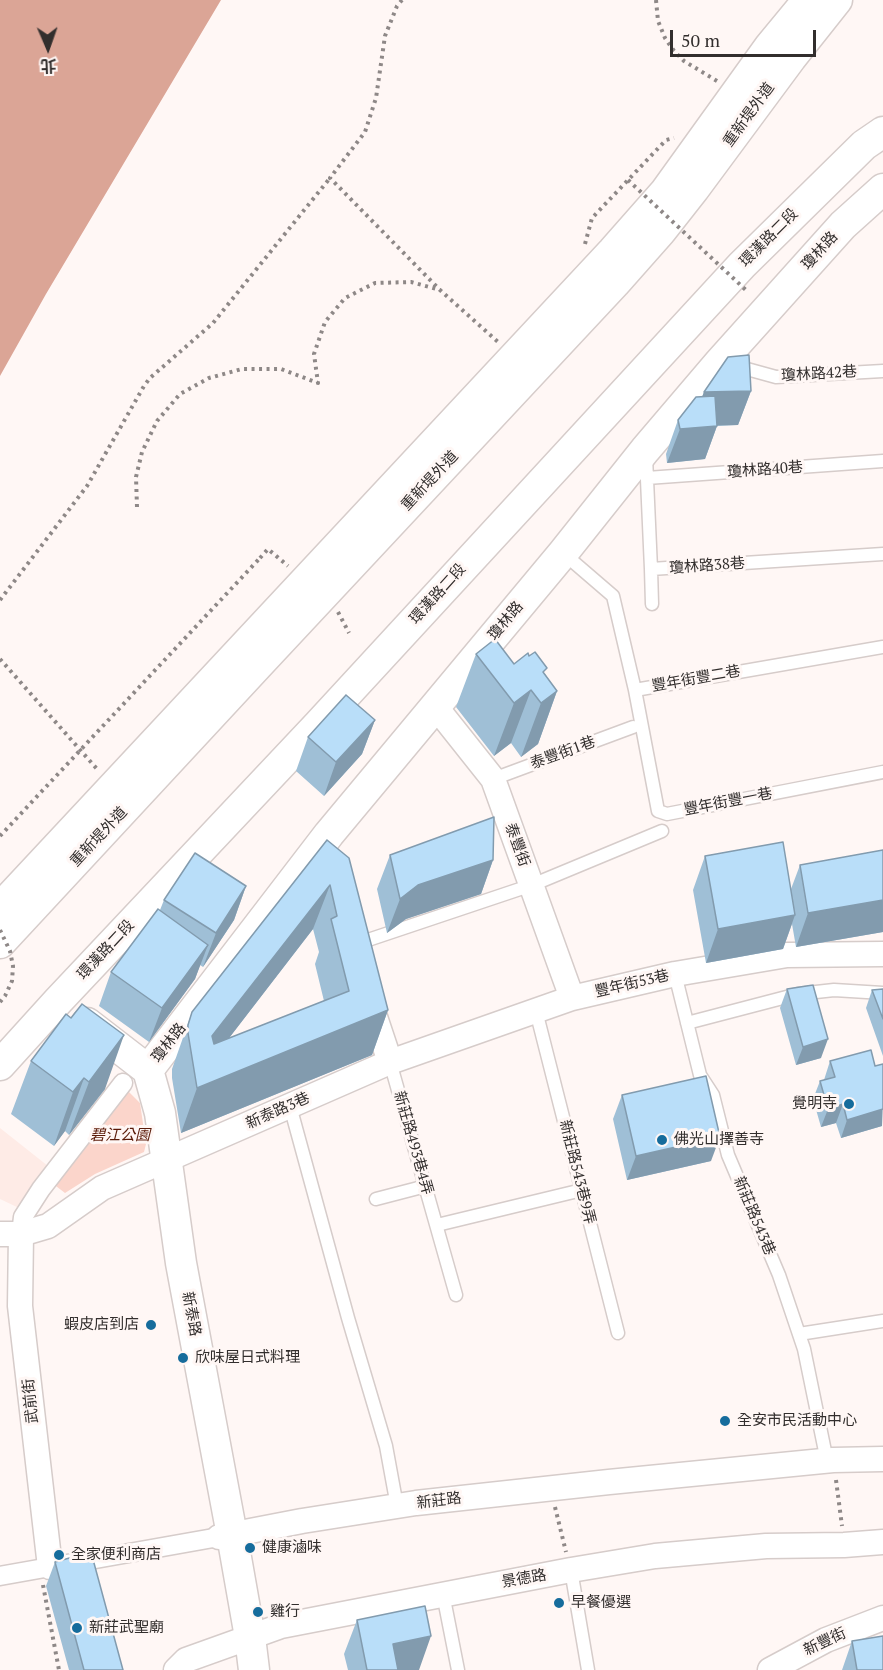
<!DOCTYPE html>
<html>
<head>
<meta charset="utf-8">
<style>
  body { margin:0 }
  #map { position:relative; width:883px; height:1670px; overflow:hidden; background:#fff7f5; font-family:"PT Serif","Noto Sans TC",serif }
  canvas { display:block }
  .north { position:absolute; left:18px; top:18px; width:60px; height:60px; -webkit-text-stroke:4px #fff7f5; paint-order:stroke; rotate:178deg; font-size:16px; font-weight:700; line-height:24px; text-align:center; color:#322e2d }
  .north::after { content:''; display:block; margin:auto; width:21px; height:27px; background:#322e2d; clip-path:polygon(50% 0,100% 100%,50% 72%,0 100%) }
  .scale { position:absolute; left:670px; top:30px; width:146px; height:27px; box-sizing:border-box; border:3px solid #322e2d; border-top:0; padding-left:8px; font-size:18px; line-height:21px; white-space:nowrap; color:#322e2d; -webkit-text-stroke:4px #fff7f5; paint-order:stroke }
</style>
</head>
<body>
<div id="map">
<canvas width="883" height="1670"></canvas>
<div class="north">北</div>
<div class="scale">50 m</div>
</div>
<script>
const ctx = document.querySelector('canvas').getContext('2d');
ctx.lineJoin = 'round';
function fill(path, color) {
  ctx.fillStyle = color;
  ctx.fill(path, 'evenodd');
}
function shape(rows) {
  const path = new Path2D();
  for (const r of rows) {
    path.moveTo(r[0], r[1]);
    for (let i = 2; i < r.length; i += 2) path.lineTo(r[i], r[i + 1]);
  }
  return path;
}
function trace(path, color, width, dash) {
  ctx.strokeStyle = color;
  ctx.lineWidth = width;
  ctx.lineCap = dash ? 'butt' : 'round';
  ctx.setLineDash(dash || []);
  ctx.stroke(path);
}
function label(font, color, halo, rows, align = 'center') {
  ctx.font = font + ' "PT Serif","Noto Sans TC",serif';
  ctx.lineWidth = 6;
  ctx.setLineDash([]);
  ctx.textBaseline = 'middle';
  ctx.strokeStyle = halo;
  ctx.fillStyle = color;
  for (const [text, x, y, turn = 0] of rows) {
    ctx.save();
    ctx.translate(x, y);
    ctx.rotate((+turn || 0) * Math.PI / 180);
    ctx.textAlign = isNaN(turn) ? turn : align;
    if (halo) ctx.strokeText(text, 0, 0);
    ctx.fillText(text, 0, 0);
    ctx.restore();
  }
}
fill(shape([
  [0,1128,48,1166,19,1208,0,1199]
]), '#feebe6');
fill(shape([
  [128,1091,140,1103,146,1144,144,1152,95,1174,65,1193,52,1183]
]), '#fbd5cb');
fill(shape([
  [0,0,221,0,46,294,0,376]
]), '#dba596');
const service = shape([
  [736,366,776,377,883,371],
  [646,457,651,569,883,554],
  [647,478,883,461],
  [563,553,613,596,635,690,883,647],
  [651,569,652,604],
  [635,690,658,811,667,814,883,772],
  [493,779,633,727],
  [356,944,532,885,662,831],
  [675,974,700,1075,713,1095,728,1155,779,1275,804,1349,827,1461],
  [536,1011,618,1333],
  [687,1023,798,994,834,990,883,993],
  [390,1062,456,1295],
  [290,1106,348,1318,386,1446,397,1506],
  [376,1199,426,1186],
  [437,1225,582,1190],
  [799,1334,883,1321],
  [571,1570,588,1670],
  [443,1594,458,1670]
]);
const pedestrian = shape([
  [21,1234,23,1217,41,1189,123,1083],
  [0,1576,219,1537]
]);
const minor = shape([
  [435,706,493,779,572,998],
  [370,1002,390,1062],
  [0,1234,21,1234,48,1226,102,1188,390,1062,572,998,675,974,787,955,883,954],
  [21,1234,20,1306,50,1567],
  [219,1537,302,1521,416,1503,609,1482,833,1460,883,1459],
  [176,1670,186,1660,281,1626,571,1570,655,1556,766,1546,844,1545,883,1542],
  [770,1670,826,1640,883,1618]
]);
const tertiary = shape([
  [0,908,613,251,665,192,770,46,808,0],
  [0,943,258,665,615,283,661,231,694,189,791,58,837,0],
  [87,1023,148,1070,160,1113,181,1263,232,1535,250,1637,254,1670],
  [0,1065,58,1001,318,725,742,265,864,145,883,132],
  [148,1070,329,834,563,553,645,450,720,362,843,225,883,189]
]);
trace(service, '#d6ccca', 15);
trace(pedestrian, '#d6ccca', 21);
trace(minor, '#d6ccca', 27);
trace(tertiary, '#d6ccca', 33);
trace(shape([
  [402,0,397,6,385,36,376,98,365,132,330,178,440,290,498,342],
  [656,0,658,21,665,38,674,51,684,61,717,81],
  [585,244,592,218,666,140,674,138],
  [137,507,136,477,142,452,157,421,180,394,209,378,242,369,281,369,318,383,314,354,325,322,345,298,375,283,411,282,440,290],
  [260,558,268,549,288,566],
  [0,600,87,486,144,386,150,378,213,323,330,178],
  [338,612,349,633],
  [0,659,97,769],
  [836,1480,842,1526],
  [555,1507,566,1552],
  [43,1585,59,1670]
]), '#8e8887', 4, [3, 4.5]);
trace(service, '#fff', 12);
trace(pedestrian, '#fff', 18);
trace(minor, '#fff', 24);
trace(tertiary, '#fff', 30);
trace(shape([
  [628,180,748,292],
  [0,836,260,558],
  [0,930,10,951,13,966,12,981,5,996,0,1002]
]), '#8e8887', 4, [3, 4.5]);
fill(shape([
  [751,391,738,425,717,426,705,459,667,463,666,454,678,420,702,397,704,392],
  [476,654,514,664,545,674,557,691,538,744,521,757,511,743,494,756,456,707],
  [375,720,362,754,324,796,296,771,308,737],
  [327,840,388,1010,372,1055,181,1133,172,1078,172,1069,192,1012],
  [313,929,319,952,315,964,324,1001,229,1038],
  [883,850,883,932,796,947,792,924,783,949,706,963,693,890,705,856,791,889,800,865],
  [390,855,493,860,481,894,406,919,387,933,377,889],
  [246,886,234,920,203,967,200,965,195,979,149,1042,99,1006,111,972,160,910,164,900],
  [787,989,821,1058,796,1065,780,1008],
  [883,989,883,1056,866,1008,872,990],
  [66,1014,105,1089,69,1135,65,1131,54,1146,11,1114,31,1061],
  [830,1061,875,1066,883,1064,882,1126,841,1138,836,1123,821,1127,813,1099,820,1081,824,1080],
  [622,1095,711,1161,627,1180,613,1119],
  [55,1562,123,1670,69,1670,46,1586],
  [357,1620,419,1670,348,1670,344,1654],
  [852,1641,883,1670,842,1670]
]), '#9fbfd6');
fill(shape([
  [751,391,738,425,691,426,704,392],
  [717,426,705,459,667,463,680,429],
  [531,690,511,743,494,756,514,703],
  [557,691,538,744,521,757,541,703],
  [375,720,362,754,324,796,336,762],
  [493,860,481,894,406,919,387,933,400,899,418,885],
  [330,885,313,929,196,1081,212,1036],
  [246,886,234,920,203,967,216,933],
  [883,900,883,932,796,947,808,913],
  [795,915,783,949,706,963,718,929],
  [208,945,195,979,149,1042,162,1008],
  [388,1010,372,1055,181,1133,197,1088],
  [124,1035,105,1089,69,1135,89,1082],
  [828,1039,821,1058,796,1065,803,1047],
  [84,1078,65,1131,54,1146,73,1092],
  [883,1097,882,1126,841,1138,847,1120],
  [843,1104,836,1123,821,1127,828,1109],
  [720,1137,711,1161,627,1180,636,1156],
  [431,1636,419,1670,383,1670,393,1644]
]), '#829bae');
const building = shape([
  [749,355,751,391,704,392,728,357,749,355],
  [715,396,717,426,680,429,678,420,696,397,715,396],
  [495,639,514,664,528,653,529,656,535,652,547,668,543,672,557,691,541,703,531,690,514,703,476,654,495,639],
  [346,695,375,720,336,762,308,737,346,695],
  [494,817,493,860,418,885,400,899,390,855,494,817],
  [327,840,349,858,388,1010,197,1088,188,1033,188,1025,192,1012,327,840],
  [330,885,337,916,331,919,349,991,214,1044,212,1036,330,885],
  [783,842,795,915,718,929,705,856,783,842],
  [883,850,883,900,808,913,800,865,883,850],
  [195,853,246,886,216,933,164,900,195,853],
  [158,909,208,945,162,1008,111,972,158,909],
  [813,985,828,1039,803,1047,787,989,813,985],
  [883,989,883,1019,872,990,883,989],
  [82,1004,124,1035,89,1082,84,1078,73,1092,31,1061,66,1014,71,1018,82,1004],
  [871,1050,875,1066,883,1064,883,1109,847,1120,843,1104,828,1109,820,1081,835,1077,830,1061,871,1050],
  [706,1076,720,1137,636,1156,622,1095,706,1076],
  [91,1552,123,1670,84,1670,55,1562,91,1552],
  [425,1606,431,1636,393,1644,398,1670,367,1670,357,1620,425,1606],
  [883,1636,883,1670,857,1670,852,1641,883,1636]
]);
fill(building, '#b9def9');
trace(building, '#829bae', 1.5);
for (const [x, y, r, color] of [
  [849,1104,6,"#166c9c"],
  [662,1140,6,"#166c9c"],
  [151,1325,6,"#166c9c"],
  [183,1358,6,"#166c9c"],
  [725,1421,6,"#166c9c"],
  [250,1548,6,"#166c9c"],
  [59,1555,6,"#166c9c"],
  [559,1603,6,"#166c9c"],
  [258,1612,6,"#166c9c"],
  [77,1628,6,"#166c9c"]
]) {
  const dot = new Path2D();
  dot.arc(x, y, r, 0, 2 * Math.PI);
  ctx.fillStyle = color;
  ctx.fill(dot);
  trace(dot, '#fff7f5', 2);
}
label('15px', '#322e2d', '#fff7f5', [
  ["重新堤外道",749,115,-54],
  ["環漢路二段",769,238,-45],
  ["瓊林路",820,251,-48],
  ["瓊林路42巷",819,374,-3],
  ["瓊林路40巷",765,470,-4],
  ["重新堤外道",430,481,-47],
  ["瓊林路38巷",707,566,-4],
  ["環漢路二段",438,594,-48],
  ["瓊林路",506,621,-50],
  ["豐年街豐二巷",696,679,-10],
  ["泰豐街1巷",563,753,-20],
  ["豐年街豐一巷",728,802,-11],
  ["重新堤外道",99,837,-47],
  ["泰豐街",517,845,70],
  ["環漢路二段",106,950,-47],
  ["豐年街53巷",632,984,-13],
  ["瓊林路",169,1043,-52],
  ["新泰路3巷",278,1111,-24],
  ["新莊路493巷4弄",413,1143,74],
  ["新莊路543巷9弄",577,1172,76],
  ["新莊路543巷",754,1216,67],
  ["新泰路",191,1314,79],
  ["武前街",31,1401,-96],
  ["新莊路",439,1501,-7],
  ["景德路",524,1579,-10],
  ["新豐街",825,1642,-25]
]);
label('15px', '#322e2d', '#fff7f5', [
  ["覺明寺",837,1104,"right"],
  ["佛光山擇善寺",674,1140],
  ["蝦皮店到店",139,1325,"right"],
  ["欣味屋日式料理",195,1358],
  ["全安市民活動中心",737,1421],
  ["健康滷味",262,1548],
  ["全家便利商店",71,1555],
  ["早餐優選",571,1603],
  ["雞行",270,1612],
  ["新莊武聖廟",89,1628]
], 'left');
label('italic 15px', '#5a1a08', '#fff7f5', [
  ["碧江公園",120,1136]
]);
</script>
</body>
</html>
